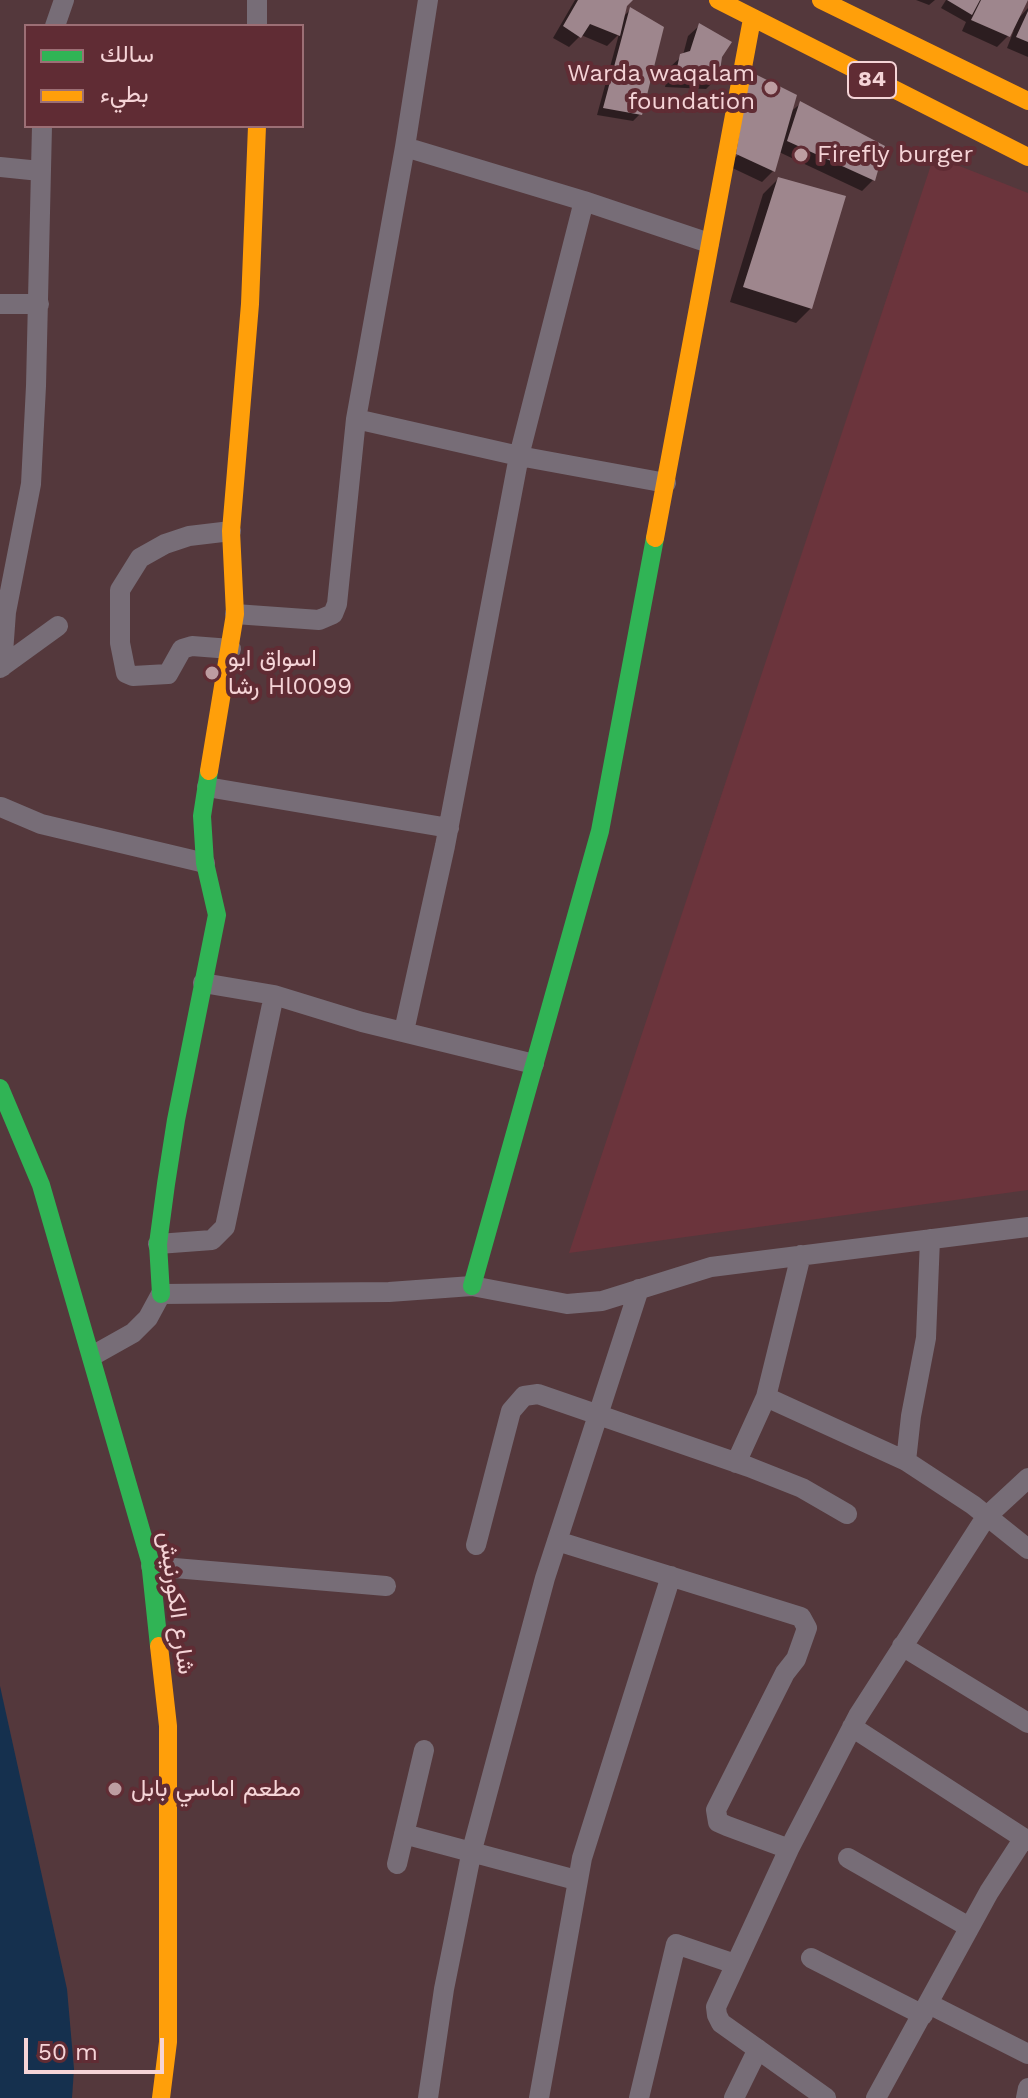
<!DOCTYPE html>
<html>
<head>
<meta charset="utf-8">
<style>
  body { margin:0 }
  #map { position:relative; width:1028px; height:2098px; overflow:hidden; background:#54383c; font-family:"Work Sans",Vazirmatn,sans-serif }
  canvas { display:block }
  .legend { position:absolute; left:24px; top:24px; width:280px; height:104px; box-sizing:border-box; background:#602c34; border:2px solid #9c6f75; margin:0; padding:10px 14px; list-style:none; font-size:24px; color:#f5d4d7 }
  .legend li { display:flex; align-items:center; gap:16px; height:40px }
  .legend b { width:40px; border:2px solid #9c6f75 }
  .scale { position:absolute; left:24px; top:2038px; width:140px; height:36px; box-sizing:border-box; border:4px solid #f5d4d7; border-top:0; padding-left:10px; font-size:24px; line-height:28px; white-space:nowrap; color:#f5d4d7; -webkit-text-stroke:6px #602c34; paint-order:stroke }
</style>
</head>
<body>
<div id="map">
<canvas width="1028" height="2098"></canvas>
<ul class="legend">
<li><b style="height:10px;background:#30b455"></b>سالك</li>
<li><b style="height:10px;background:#ff9f0a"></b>بطيء</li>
</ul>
<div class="scale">50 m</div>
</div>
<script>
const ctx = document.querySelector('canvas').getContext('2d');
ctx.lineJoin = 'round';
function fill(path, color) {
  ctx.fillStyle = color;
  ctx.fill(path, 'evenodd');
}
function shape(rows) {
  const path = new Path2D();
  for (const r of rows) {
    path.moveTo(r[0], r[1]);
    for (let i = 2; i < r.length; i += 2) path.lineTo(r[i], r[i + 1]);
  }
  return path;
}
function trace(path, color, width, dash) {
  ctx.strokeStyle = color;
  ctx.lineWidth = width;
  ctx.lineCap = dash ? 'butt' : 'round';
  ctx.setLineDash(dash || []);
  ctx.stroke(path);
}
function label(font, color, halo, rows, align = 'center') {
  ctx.font = font + ' "Work Sans",Vazirmatn,sans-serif';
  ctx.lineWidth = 8;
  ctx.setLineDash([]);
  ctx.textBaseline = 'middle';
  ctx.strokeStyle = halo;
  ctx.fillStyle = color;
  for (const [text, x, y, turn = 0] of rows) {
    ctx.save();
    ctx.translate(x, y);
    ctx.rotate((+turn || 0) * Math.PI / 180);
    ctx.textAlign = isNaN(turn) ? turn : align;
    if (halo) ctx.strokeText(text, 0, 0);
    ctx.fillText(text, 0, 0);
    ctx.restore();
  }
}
fill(shape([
  [934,156,1028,193,1028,1190,569,1253]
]), '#6b343c');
fill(shape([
  [0,1686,67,1989,74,2069,72,2098,0,2098]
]), '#15304e');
fill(shape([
  [575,0,629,0,622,18,630,10,640,114,633,121,597,115,619,34,607,46,581,35,569,47,553,38],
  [916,0,935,0,929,5],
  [946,0,1026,0,1018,19,1028,8,1028,57,1007,48,1014,30,997,47,962,31,966,22,941,8],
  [699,26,720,56,717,78,706,89,665,87,670,67,683,55,688,36],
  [800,104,883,147,873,180,862,191,779,152,773,171,762,182,726,165],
  [778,179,811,308,796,323,730,302,763,194]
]), '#0007');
fill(shape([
  [578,0,633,0,627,6,620,36,590,24,581,38,563,26],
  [947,0,980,0,972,15],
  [981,0,1028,0,1010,37,971,20],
  [630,7,664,27,642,115,603,108],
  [1028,11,1028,42,1016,37],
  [699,23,732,42,722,57,719,78,675,77,680,54,690,51],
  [749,71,797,95,775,172,736,154],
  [800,101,885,146,875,181,787,141],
  [778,177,846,196,812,309,743,287]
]), '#9e868d');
trace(shape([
  [55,26,64,0],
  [257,26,257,0],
  [405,147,584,201,709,243],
  [0,167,40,171],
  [0,304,39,304],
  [356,419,519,456,666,483],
  [235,614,319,620,333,614,337,604,356,419,405,147,428,0],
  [231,649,192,646,182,649,168,674,133,676,126,673,120,643,120,590,140,558,165,544,189,536,231,531],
  [2,667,6,612,31,484,36,386,42,126],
  [0,668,58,626],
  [207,787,449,828],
  [1,807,41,824,205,863],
  [203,983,274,995,362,1022,534,1064],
  [404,1031,445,846,519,456,584,201],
  [158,1244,212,1240,225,1227,274,995],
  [92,1356,133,1333,148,1318,161,1294,389,1292,472,1286,567,1304,602,1301,711,1267,1028,1227],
  [766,1397,906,1461,973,1505,1028,1549],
  [906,1461,911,1416,926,1338,930,1239],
  [736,1463,766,1397,801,1255],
  [557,1541,801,1617,807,1628,796,1659,785,1673,716,1810,718,1822,727,1826,789,1849],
  [476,1545,511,1411,524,1396,538,1394,749,1467,802,1488,847,1514],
  [151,1566,386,1586],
  [902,1646,1028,1723],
  [852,1727,1028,1841],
  [404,1834,576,1880],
  [848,1858,969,1927],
  [397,1864,424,1750],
  [811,1958,923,2015],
  [929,2004,1028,2054],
  [428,2098,444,1989,472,1850,545,1578,639,1289],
  [539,2098,582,1858,671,1576],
  [639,2098,676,1944,735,1964],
  [734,2098,758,2049],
  [826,2098,721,2023,717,2015,716,2007,789,1849,858,1716,986,1517,1028,1478],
  [876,2098,989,1892,1024,1838],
  [1026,2098,1028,2088]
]), '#776d77', 20);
trace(shape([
  [0,1088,41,1185,150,1561,159,1646],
  [472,1286,600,831,655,538],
  [161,1294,158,1244,166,1184,176,1120,217,915,205,863,202,816,209,771]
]), '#30b455', 18);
trace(shape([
  [718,0,1028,157],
  [821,0,1028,101],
  [655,538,752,19],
  [209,771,235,614,231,531,250,304,257,126],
  [159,1646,168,1726,168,2042,161,2098]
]), '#ff9f0a', 18);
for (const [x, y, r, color] of [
  [771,88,8,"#bd9da1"],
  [801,155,8,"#bd9da1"],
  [212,673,8,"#bd9da1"],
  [115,1789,8,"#bd9da1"]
]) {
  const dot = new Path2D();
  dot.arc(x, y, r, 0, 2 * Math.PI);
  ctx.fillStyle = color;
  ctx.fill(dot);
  trace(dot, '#602c34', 3);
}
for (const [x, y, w] of [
  [872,80,48]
]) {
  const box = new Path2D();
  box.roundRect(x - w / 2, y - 18, w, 36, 6);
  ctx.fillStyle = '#602c34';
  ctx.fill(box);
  trace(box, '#f5d4d7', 2);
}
label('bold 22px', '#f5d4d7', null, [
  ["84",872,80]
]);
label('24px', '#f5d4d7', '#602c34', [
  ["Warda waqalam",755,74,"right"],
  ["foundation",755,102,"right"],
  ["Firefly burger",817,155],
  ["اسواق ابو",228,659],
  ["رشا Hl0099",228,687],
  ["مطعم اماسي بابل",131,1789]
], 'left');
label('24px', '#f5d4d7', '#602c34', [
  ["شارع الكورنيش",176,1603,82]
]);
</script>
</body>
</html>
